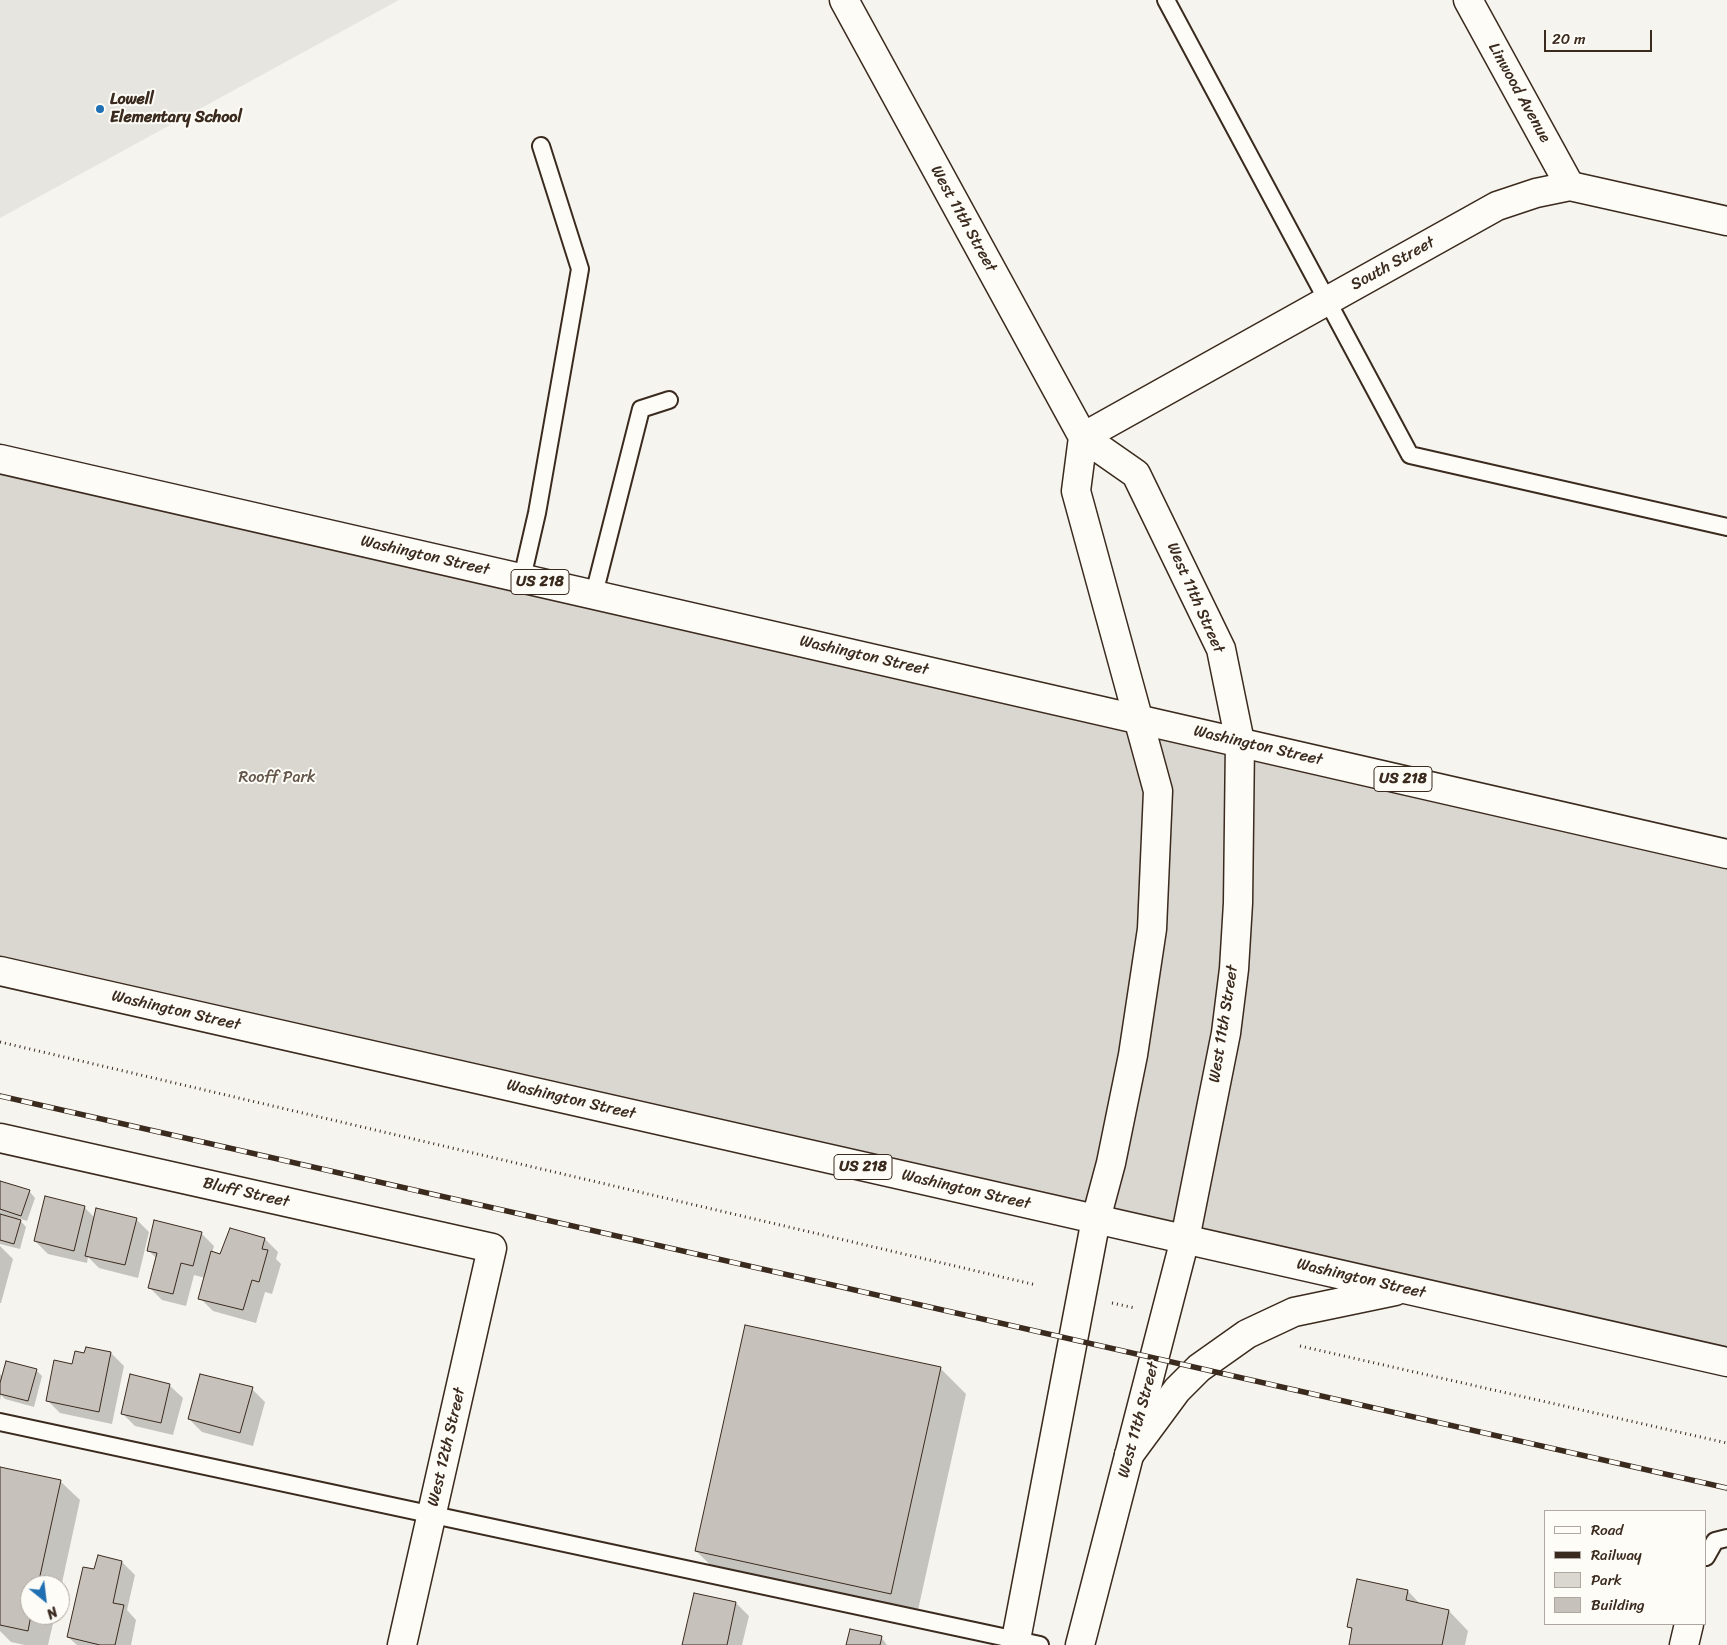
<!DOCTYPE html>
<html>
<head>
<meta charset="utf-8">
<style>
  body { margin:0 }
  #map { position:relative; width:1727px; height:1645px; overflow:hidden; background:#f5f4ee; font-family:Sriracha,sans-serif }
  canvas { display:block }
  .legend { position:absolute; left:1544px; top:1510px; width:162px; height:115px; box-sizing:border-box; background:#fdfcf7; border:1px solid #afa8a0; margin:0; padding:6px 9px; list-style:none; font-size:15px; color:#3b2a1e }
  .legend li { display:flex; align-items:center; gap:10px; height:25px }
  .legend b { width:25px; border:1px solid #afa8a0 }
  .north { position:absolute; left:20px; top:1575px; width:50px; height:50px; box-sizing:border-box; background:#fdfcf7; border:1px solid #afa8a0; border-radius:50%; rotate:151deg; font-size:14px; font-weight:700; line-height:20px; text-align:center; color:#3b2a1e }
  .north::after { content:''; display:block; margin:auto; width:18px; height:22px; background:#1f6fb2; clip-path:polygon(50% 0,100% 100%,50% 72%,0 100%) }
  .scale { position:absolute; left:1544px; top:30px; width:108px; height:22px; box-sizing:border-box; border:2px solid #3b2a1e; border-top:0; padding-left:6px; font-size:15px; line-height:18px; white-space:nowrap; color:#3b2a1e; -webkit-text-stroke:4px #fdfcf7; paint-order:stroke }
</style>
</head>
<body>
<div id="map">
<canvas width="1727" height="1645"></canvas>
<ul class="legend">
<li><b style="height:6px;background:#fdfcf7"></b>Road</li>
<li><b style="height:6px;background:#3b2a1e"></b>Railway</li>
<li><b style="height:14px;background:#dad6d0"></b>Park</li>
<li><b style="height:14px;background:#c7c1bb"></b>Building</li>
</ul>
<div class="north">N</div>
<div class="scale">20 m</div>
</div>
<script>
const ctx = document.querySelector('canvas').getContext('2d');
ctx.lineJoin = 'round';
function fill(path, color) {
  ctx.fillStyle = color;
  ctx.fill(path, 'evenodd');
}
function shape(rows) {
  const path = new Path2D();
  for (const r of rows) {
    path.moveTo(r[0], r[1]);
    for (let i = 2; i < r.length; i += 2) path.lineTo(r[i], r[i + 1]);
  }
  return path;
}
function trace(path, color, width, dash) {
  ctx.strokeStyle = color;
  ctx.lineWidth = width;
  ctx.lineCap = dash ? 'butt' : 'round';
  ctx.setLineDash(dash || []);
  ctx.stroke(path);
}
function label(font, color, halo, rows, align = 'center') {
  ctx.font = font + ' Sriracha,sans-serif';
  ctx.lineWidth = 4;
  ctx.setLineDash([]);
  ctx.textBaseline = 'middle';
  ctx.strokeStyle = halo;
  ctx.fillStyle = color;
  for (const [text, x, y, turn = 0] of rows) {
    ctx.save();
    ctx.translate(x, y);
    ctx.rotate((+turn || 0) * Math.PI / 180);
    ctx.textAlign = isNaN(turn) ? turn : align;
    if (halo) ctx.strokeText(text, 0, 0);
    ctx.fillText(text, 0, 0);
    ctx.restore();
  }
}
fill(shape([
  [0,0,399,0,0,218]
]), '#e7e5df');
fill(shape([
  [0,459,1727,854,1727,1362,0,971]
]), '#dad6d0');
fill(shape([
  [0,1182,29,1191,35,1198,27,1221,18,1218,26,1227,20,1249,0,1244],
  [84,1207,95,1218,136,1219,149,1232,138,1278,99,1268,88,1257,87,1263,48,1254,35,1241],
  [201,1233,214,1246,212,1253,221,1255,265,1239,278,1252,276,1259,281,1264,272,1294,265,1292,256,1323,213,1311,200,1298,205,1278,194,1275,186,1306,162,1300,149,1287,156,1258,148,1250],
  [0,1246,13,1259,1,1303,0,1303],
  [111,1353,124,1366,112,1424,60,1413,47,1400,73,1365,85,1355],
  [940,1368,966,1394,916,1619,722,1576,696,1551],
  [36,1370,42,1376,34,1407,5,1399,1,1395,0,1401,0,1374,3,1377],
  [169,1385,183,1398,173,1435,135,1426,122,1413],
  [252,1389,265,1402,253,1446,202,1432,189,1419],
  [0,1468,60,1481,80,1500,60,1592,60,1585,30,1585,30,1615,55,1615,48,1645,25,1645,11,1642,0,1631],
  [122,1562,135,1575,127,1610,136,1620,131,1645,77,1645,68,1637,95,1571],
  [1408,1591,1421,1605,1449,1611,1468,1631,1465,1645,1350,1645,1353,1631,1348,1626],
  [736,1603,749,1616,742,1645,684,1645],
  [881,1637,887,1645,847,1645]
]), '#0003');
const building = shape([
  [0,1181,30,1190,21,1216,0,1209,0,1181],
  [45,1196,85,1206,74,1251,34,1241,45,1196],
  [96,1208,137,1218,125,1265,85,1256,96,1208],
  [0,1214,21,1220,14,1244,0,1240,0,1214],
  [154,1220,202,1232,193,1266,181,1263,173,1294,148,1288,157,1253,147,1251,154,1220],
  [230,1228,265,1238,262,1249,268,1250,259,1282,252,1280,243,1310,198,1299,211,1251,220,1254,230,1228],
  [745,1325,941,1367,891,1594,695,1551,745,1325],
  [86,1347,111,1352,99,1412,46,1401,54,1360,72,1364,75,1351,84,1353,86,1347],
  [6,1361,37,1369,28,1401,0,1394,0,1383,6,1361],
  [130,1374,170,1384,161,1423,121,1414,130,1374],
  [200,1374,253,1387,240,1433,188,1419,200,1374],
  [0,1467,61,1480,38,1585,30,1585,30,1615,31,1615,28,1631,0,1625,0,1467],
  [98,1555,122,1561,113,1603,124,1605,115,1645,100,1645,67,1637,83,1567,94,1569,98,1555],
  [1357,1579,1408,1590,1406,1600,1449,1610,1442,1645,1349,1645,1352,1628,1347,1627,1357,1579],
  [694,1593,736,1602,727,1645,682,1645,694,1593],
  [850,1629,882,1636,880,1645,846,1645,850,1629]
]);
fill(building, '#c7c1bb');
trace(building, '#3b2a1e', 1);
const service = shape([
  [1166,0,1410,455,1727,527],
  [522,578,537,513,580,269,541,146],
  [594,594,641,409,669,400],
  [0,1422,1040,1645],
  [1706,1557,1715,1541,1727,1538]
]);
const minor = shape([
  [1468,0,1570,186],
  [0,1138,492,1248,402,1645],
  [1684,1645,1689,1624]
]);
const tertiary = shape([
  [1083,437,1497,206,1536,193,1570,186,1727,221]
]);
const secondary = shape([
  [844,0,1083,437,1136,474,1221,649,1240,742,1238,903,1234,969,1226,1033,1185,1239,1080,1645],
  [1015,1645,1096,1219,1111,1163,1133,1055,1152,929,1158,791,1076,491,1083,437]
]);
const trunk = shape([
  [0,459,1727,854],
  [0,971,1727,1362],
  [1129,1455,1177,1390,1199,1368,1247,1334,1294,1312,1395,1291]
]);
trace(service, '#3b2a1e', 20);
trace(minor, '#3b2a1e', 31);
trace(tertiary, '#3b2a1e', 31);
trace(secondary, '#3b2a1e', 31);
trace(trunk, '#3b2a1e', 31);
trace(shape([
  [0,1042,1036,1285],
  [1112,1303,1135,1308],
  [1300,1346,1727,1443]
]), '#3b2a1e', 3, [1, 4]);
trace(service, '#fdfcf7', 16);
trace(minor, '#fdfcf7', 28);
trace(tertiary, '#fdfcf7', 28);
trace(secondary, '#fdfcf7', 28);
trace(trunk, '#fdfcf7', 28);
const rail = shape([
  [0,1096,1727,1488]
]);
trace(rail, '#3b2a1e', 5.5);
trace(rail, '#fdfcf7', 4, [11]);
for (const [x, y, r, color] of [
  [100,109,5,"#1f6fb2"]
]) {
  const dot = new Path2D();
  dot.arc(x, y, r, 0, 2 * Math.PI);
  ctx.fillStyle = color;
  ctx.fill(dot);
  trace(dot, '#fdfcf7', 2);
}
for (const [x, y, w] of [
  [540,582,58],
  [1403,779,58],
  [863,1167,58]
]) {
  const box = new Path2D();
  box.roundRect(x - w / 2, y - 12.5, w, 25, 4);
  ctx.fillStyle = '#fdfcf7';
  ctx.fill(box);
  trace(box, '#3b2a1e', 1);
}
label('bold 15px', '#3b2a1e', null, [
  ["US 218",540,582],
  ["US 218",1403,779],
  ["US 218",863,1167]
]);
label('16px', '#3b2a1e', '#fdfcf7', [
  ["Linwood Avenue",1519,93,61],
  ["West 11th Street",963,219,61],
  ["South Street",1393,264,-29],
  ["Washington Street",425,556,13],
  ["West 11th Street",1195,598,66],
  ["Washington Street",864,656,13],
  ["Washington Street",1258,746,13],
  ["Washington Street",176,1011,13],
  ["West 11th Street",1224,1024,-81],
  ["Washington Street",571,1100,13],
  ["Washington Street",966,1190,13],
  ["Bluff Street",246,1193,13],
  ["Washington Street",1361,1279,13],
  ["West 11th Street",1139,1420,-75],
  ["West 12th Street",447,1447,-77]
]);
label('bold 16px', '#3b2a1e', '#fdfcf7', [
  ["Lowell",110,100],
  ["Elementary School",110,118]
], 'left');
label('16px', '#63554a', '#fdfcf7', [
  ["Rooff Park",277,778]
]);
</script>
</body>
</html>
